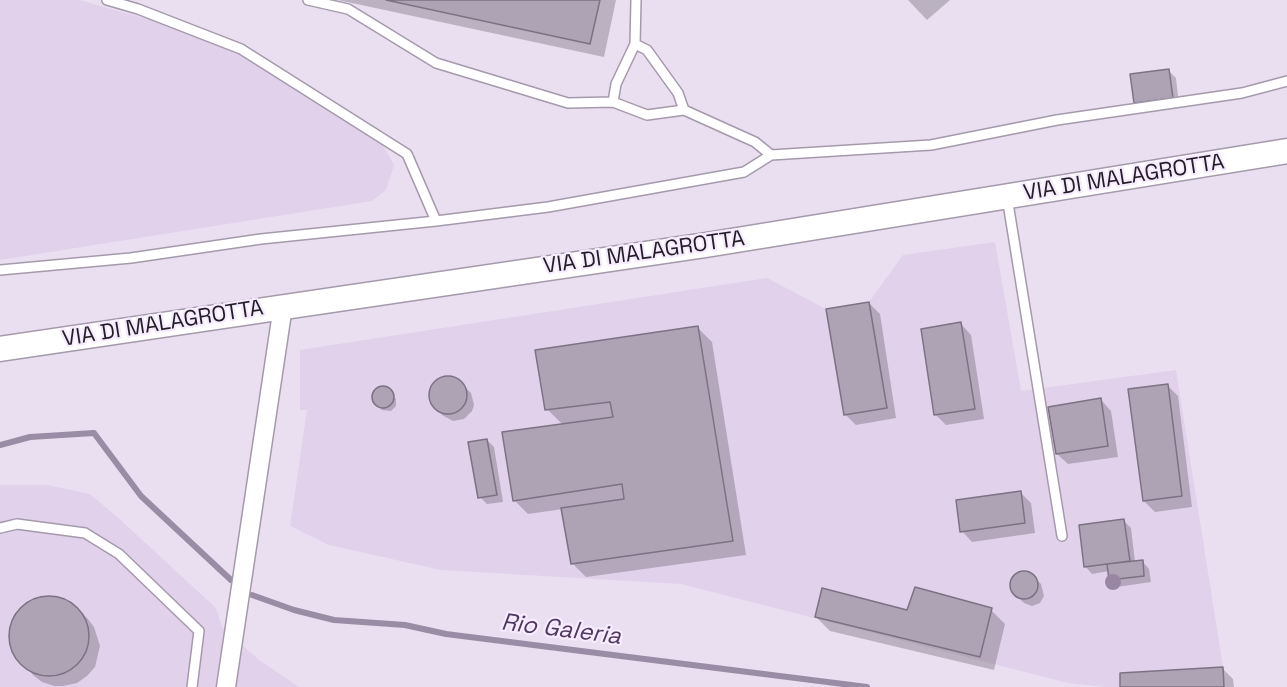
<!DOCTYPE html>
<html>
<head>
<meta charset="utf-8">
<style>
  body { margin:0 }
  canvas { display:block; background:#eadef1 }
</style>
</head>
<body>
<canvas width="1287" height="687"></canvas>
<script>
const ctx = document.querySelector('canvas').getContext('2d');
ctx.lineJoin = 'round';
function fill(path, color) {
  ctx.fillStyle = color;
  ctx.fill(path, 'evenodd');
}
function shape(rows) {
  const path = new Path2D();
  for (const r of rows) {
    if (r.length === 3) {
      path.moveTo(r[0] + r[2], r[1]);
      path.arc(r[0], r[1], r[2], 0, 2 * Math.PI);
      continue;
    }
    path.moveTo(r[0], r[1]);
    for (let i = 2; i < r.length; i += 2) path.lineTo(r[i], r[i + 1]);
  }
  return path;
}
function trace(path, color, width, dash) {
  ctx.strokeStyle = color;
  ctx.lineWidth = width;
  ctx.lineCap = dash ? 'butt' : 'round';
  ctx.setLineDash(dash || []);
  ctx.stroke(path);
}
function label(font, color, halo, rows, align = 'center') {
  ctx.font = font + ' "Space Grotesk",sans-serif';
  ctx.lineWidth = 4.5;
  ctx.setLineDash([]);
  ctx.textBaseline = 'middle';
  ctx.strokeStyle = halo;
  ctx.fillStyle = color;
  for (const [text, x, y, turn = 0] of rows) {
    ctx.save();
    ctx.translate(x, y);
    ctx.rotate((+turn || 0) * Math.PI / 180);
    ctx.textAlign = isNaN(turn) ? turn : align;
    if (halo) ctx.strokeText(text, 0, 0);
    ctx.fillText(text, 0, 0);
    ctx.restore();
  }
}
fill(shape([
  [0,0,79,0,183,29,235,52,378,137,394,165,386,190,372,201,0,260],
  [995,242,1021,391,1176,370,1223,667,1224,687,1106,687,1068,683,681,584,441,570,329,545,290,526,307,410,300,410,300,350,767,278,826,309,869,302,903,255],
  [0,485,47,485,90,494,114,514,216,608,222,627,259,660,299,687,0,687]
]), '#e1d1eb');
fill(shape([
  [338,0,616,0,604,57],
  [908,0,950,0,927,20],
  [1169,71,1176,78,1179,105,1143,109,1135,102],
  [869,303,880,314,896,418,856,425,845,414],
  [961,324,971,335,984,419,946,425,935,414],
  [698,328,712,342,746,555,586,577,572,563,563,509,528,514,514,500,563,425,547,409],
  [448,377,459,381,471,393,474,405,472,411,464,419,453,421,442,415,431,402,430,390,437,381],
  [1167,385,1178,396,1192,507,1155,512,1144,501],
  [379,388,385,388,396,399,396,406,391,411,382,410,373,399,374,393],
  [1101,400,1111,411,1118,457,1068,464,1057,454],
  [487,440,494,447,503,502,487,504,480,497],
  [1020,492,1031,503,1035,533,972,542,962,531],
  [1124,521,1131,528,1135,562,1142,561,1149,569,1151,582,1117,587,1110,580,1109,571,1092,574,1085,566],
  [1022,573,1034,577,1041,584,1044,596,1040,603,1032,606,1024,603,1016,595,1012,588,1015,576],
  [52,597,64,599,75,607,87,618,94,627,100,646,95,667,87,676,77,683,63,686,54,686,42,682,33,675,13,651,10,634,13,620,18,612,30,602,41,598],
  [991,610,1005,624,994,670,830,631,816,617,908,611],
  [1222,668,1233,679,1234,687,1122,687]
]), '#0003');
trace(shape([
  [0,445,30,437,94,433,141,496,231,580],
  [252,595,294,610,334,620,405,625,446,634,867,687]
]), '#9b8ca5', 6);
const building = shape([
  [386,0,600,0,590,44,386,0],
  [1169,69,1173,98,1134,103,1130,74,1169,69],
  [869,302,887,408,844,415,826,309,869,302],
  [961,322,975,409,934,415,921,329,961,322],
  [698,326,733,541,571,564,561,508,624,499,622,484,513,501,502,432,613,417,610,402,545,410,535,350,698,326],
  [448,395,19],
  [1168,384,1182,496,1143,501,1128,389,1168,384],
  [383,397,11],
  [1101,398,1108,446,1056,454,1048,407,1101,398],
  [487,439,497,495,478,498,468,442,487,439],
  [1021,491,1025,523,960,532,956,500,1021,491],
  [1124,519,1130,561,1084,567,1079,525,1124,519],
  [1143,560,1144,576,1109,580,1107,564,1143,560],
  [1024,585,14],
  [915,587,992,608,980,657,815,617,822,588,907,610,915,587],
  [49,636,40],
  [1223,667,1224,687,1120,687,1120,673,1223,667]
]);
fill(building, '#aea3b5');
trace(building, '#7c7283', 1.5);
const lane = shape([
  [107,0,138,9,241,49,407,154,436,221],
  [308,0,348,9,436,63,568,103,613,102,647,115,684,110,755,142,771,155],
  [635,44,647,50,678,93,684,110],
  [613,102,616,84,635,44,636,0],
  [1007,197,1062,536],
  [0,270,131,258,261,239,436,221,548,207,744,172,771,155,931,145,1057,120,1242,93,1287,81],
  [0,528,17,524,85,533,119,554,199,631,192,687]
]);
const street = shape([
  [226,687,283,306]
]);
const secondary = shape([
  [0,349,706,245,1287,151]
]);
trace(lane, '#a59aac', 12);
trace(street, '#a59aac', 21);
trace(secondary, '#a59aac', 27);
trace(lane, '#fff', 9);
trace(street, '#fff', 18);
trace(secondary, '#fff', 24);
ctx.fillStyle = '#9986a4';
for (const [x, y] of [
  [1113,582]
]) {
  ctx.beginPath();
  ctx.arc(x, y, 8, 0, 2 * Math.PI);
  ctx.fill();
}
label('22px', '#221e25', '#f7ebff', [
  ["VIA DI MALAGROTTA",1124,178,-9],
  ["VIA DI MALAGROTTA",644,253,-8],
  ["VIA DI MALAGROTTA",163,324,-9]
]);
label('italic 24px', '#513860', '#f7ebff', [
  ["Rio Galeria",561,630,7]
]);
</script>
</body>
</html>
